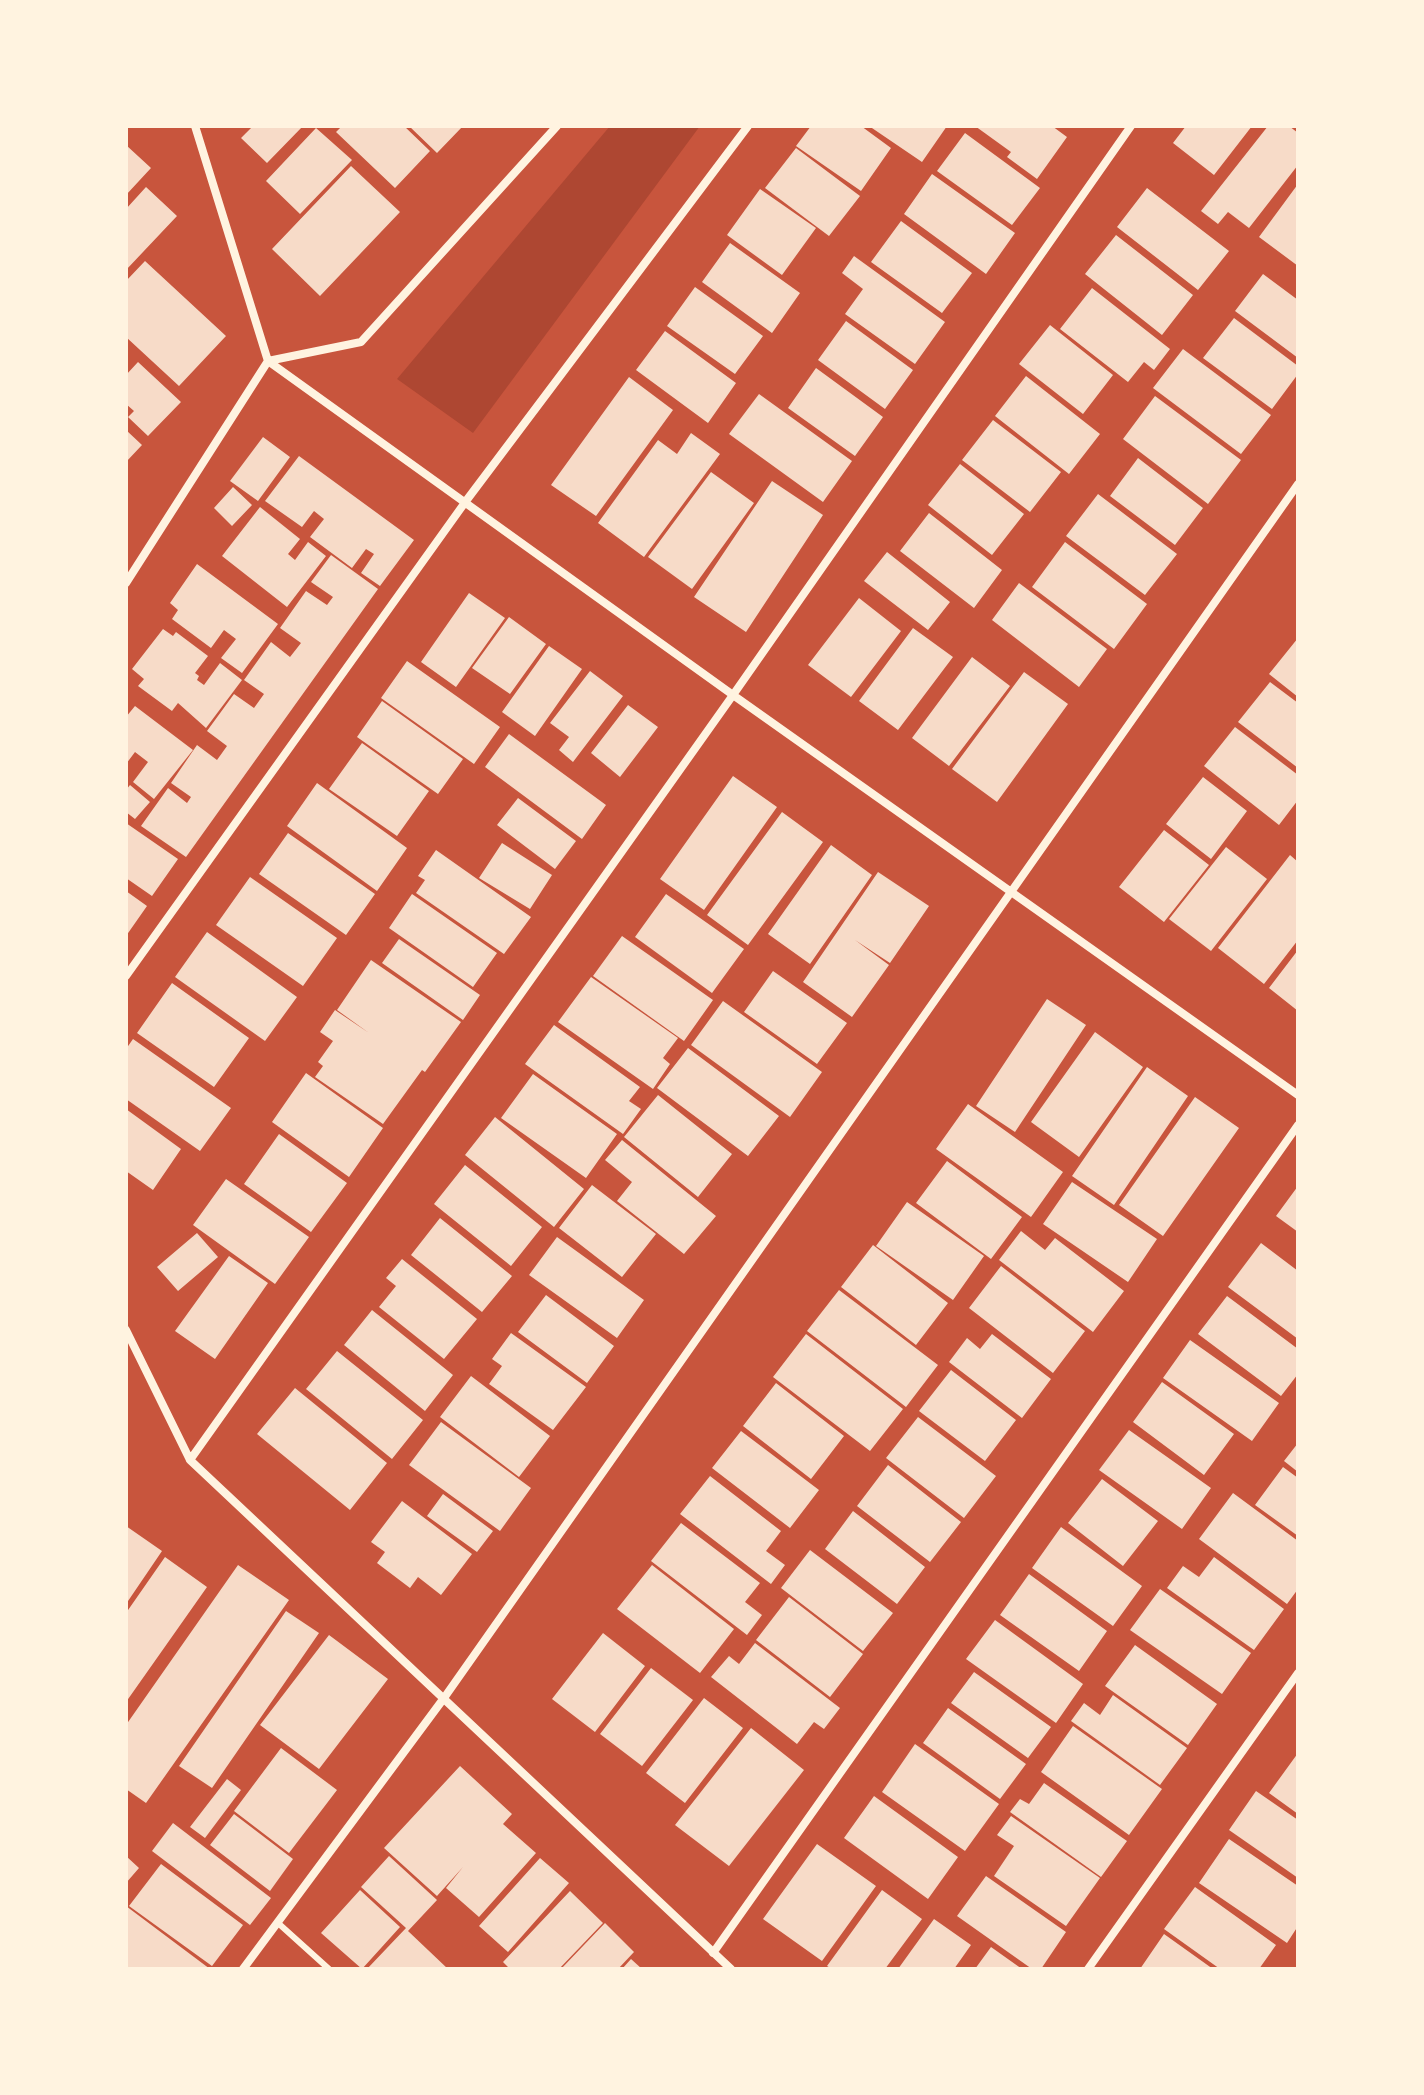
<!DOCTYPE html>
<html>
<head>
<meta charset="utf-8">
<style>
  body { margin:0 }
  #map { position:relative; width:1424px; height:2095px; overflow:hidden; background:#c8553d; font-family:Barlow,sans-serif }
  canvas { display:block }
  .frame { position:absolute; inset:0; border:128px solid #fff3e0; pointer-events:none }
</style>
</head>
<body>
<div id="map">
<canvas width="1424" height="2095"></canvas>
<div class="frame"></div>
</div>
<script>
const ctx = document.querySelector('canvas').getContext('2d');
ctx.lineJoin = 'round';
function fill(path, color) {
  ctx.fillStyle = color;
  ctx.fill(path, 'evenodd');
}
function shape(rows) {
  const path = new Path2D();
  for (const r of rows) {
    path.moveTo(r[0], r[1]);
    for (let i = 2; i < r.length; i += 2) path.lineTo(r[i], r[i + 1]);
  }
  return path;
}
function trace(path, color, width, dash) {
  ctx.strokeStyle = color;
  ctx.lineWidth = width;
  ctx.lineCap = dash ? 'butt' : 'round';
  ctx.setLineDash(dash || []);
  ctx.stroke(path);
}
fill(shape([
  [610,126,700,126,473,433,397,379]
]), '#ae4732');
fill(shape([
  [253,126,303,126,267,163,241,138],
  [342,126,404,126,430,151,395,188,336,132],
  [409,126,463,126,437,153],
  [811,126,861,126,891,148,861,191,796,146],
  [869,126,947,126,922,162],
  [975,126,1052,126,1067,137,1037,179,1007,157,1011,152],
  [1186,126,1252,126,1214,175,1173,143],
  [1268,126,1289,126,1298,133,1298,165,1249,228,1228,212,1218,224,1201,211],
  [316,128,352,160,300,214,266,181],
  [965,133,1040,188,1012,225,937,171],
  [126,145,151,168,126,195],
  [796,148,860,196,829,236,765,188],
  [351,166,400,212,320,296,272,249],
  [932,174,1015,233,986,274,904,214],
  [1298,184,1298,266,1259,237],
  [146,187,177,216,126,270,126,209],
  [1147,188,1229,251,1198,290,1117,227],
  [760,189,816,228,782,275,727,235],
  [901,221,972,273,942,313,871,262],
  [1116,235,1193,295,1162,335,1085,274],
  [730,243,800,293,772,333,702,282],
  [854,256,945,322,915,364,845,314,863,289,842,273],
  [145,261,226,336,179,386,126,337,126,281],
  [1263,274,1298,300,1298,358,1235,311],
  [695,287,763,336,735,374,667,326],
  [1092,288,1170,349,1154,370,1144,362,1128,382,1060,329],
  [1234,318,1298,366,1298,374,1272,409,1203,358],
  [846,321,913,370,885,409,818,360],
  [1050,325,1113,375,1083,414,1019,364],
  [665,331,736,383,708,423,636,370],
  [1183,349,1271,415,1241,454,1153,388],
  [138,362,181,402,148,436,128,417,134,411,126,404,126,375],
  [816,368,883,417,855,456,788,408],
  [1026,376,1100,434,1069,474,995,416],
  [629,377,673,410,596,516,551,485],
  [759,394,852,461,823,502,729,434],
  [1155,396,1241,460,1208,504,1123,439],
  [993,420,1061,472,1030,512,962,460],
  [126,430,142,445,126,462],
  [691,433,720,454,644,557,598,523,658,440,677,454],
  [263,437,290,457,258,501,230,481],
  [299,456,414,540,380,586,361,573,374,554,366,549,352,568,310,537,324,519,314,511,302,527,265,501],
  [1138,458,1203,508,1175,545,1110,496],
  [960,464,1024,514,992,555,928,505],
  [711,472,754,503,692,589,648,557],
  [772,481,823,515,746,632,694,597],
  [233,487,252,505,232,526,214,508],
  [1098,494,1177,554,1145,595,1066,536],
  [260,507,300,539,288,554,295,560,308,542,326,556,287,607,222,556],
  [929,513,1002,570,974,608,900,551],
  [1065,542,1147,604,1114,649,1032,587],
  [887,552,950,602,928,630,864,581],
  [331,555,378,589,186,857,141,826,168,788,187,803,191,797,171,783,197,745,217,760,227,746,207,731,234,694,254,708,264,694,244,680,271,642,290,657,301,643,280,628,306,591,327,605,333,597,311,582],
  [197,564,278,624,242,673,221,658,236,639,224,630,211,648,172,619,178,610,170,603],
  [1019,583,1107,649,1079,687,992,620],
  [469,593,505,618,456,687,421,662],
  [859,598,901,631,851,697,808,665],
  [509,617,546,644,510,694,472,668],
  [913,628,953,657,898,730,859,701],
  [163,629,173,636,176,632,208,656,195,673,199,676,197,680,204,685,220,663,242,680,206,728,178,703,172,711,138,686,144,679,132,669],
  [1298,638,1298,697,1269,674],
  [549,646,582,669,535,736,502,712],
  [972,657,1010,686,949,766,912,738],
  [407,661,500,727,474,764,381,698],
  [590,671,623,696,573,762,559,750,569,737,550,723],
  [1024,672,1068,704,997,802,952,769],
  [1270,682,1298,703,1298,768,1238,722],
  [382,701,463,759,438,794,357,737],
  [628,705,658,727,620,777,591,753],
  [135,706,193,750,154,799,133,782,148,762,135,752,126,764,126,717],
  [1235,727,1298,775,1298,800,1279,825,1204,766],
  [509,734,606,805,582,839,485,767],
  [362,743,429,791,397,836,329,789],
  [733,776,777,807,704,910,660,879],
  [1203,777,1247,811,1211,859,1166,824],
  [317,783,407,848,377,891,287,826],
  [130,785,150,802,135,819,126,812,126,790],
  [518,798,576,841,555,869,497,825],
  [782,812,823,842,748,945,707,915],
  [126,823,178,859,152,896,126,878],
  [1164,830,1209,865,1164,922,1119,887],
  [288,833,375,894,346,935,259,874],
  [502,843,552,875,530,909,479,878],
  [831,845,872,875,810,964,768,934],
  [1226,847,1267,879,1211,951,1169,919],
  [436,850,531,917,504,954,416,893,425,880,418,876],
  [1290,855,1298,862,1298,940,1264,984,1218,948],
  [878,872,929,906,890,963,855,940,889,965,852,1017,803,982],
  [250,877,337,938,303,986,216,925],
  [126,891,147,906,126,936],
  [412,894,497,953,473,987,389,928],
  [666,894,744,949,712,993,635,937],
  [207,932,297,997,265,1041,175,977],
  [622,936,713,1000,684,1041,593,976],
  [399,939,480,995,463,1020,382,963],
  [1298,950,1298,1011,1269,988],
  [371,960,461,1022,425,1072,422,1070,383,1124,315,1077,323,1066,318,1062,333,1041,320,1032,335,1010,369,1033,337,1010],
  [773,971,847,1023,817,1064,744,1012],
  [591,977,678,1038,663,1058,670,1064,653,1089,558,1022],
  [172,983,249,1038,214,1087,137,1033],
  [1047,999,1086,1025,1015,1132,976,1106],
  [723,1001,822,1072,790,1117,691,1045],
  [554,1025,640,1087,629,1101,641,1109,623,1134,525,1064],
  [1095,1032,1143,1067,1079,1157,1031,1122],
  [133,1039,231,1108,200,1151,126,1099,126,1049],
  [688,1048,779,1116,748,1156,657,1088],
  [1147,1067,1188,1096,1114,1205,1072,1176],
  [306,1073,383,1128,349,1177,272,1122],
  [533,1074,617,1134,586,1178,501,1118],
  [658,1095,732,1154,698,1197,624,1137],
  [1195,1097,1239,1128,1163,1236,1119,1205],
  [968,1104,1063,1172,1031,1217,936,1149],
  [126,1109,181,1149,153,1190,126,1171],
  [495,1117,584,1189,554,1227,465,1155],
  [279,1134,347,1183,311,1232,244,1184],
  [622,1140,716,1216,684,1254,617,1201,632,1182,605,1160],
  [947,1161,1022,1217,991,1259,916,1203],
  [465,1165,542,1227,511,1266,434,1204],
  [226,1179,309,1237,275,1284,193,1225],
  [1072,1182,1157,1239,1128,1282,1043,1224],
  [592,1185,656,1234,622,1277,559,1228],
  [1298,1186,1298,1232,1276,1216],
  [907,1202,984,1256,953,1300,876,1246],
  [440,1218,512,1276,482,1312,411,1255],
  [1021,1231,1045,1250,1055,1238,1124,1291,1093,1332,999,1260],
  [197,1233,218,1257,178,1291,157,1267],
  [557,1237,644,1300,617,1338,529,1275],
  [1261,1243,1298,1271,1298,1339,1228,1287],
  [873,1245,948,1303,916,1345,841,1287],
  [229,1256,268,1283,215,1359,175,1331],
  [402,1259,477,1319,444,1359,379,1307,396,1286,386,1278],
  [1001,1266,1085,1331,1053,1373,969,1308],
  [839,1290,938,1365,906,1407,807,1331],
  [546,1295,614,1346,587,1383,518,1332],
  [1227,1296,1298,1349,1298,1374,1281,1396,1198,1334],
  [372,1310,453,1375,425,1411,344,1345],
  [511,1333,586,1387,553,1430,489,1384,502,1366,492,1359],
  [806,1334,903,1409,870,1451,773,1377],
  [992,1334,1051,1379,1022,1418,949,1362,967,1338,980,1349],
  [1190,1340,1279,1403,1252,1441,1163,1378],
  [337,1351,423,1420,392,1459,306,1389],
  [951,1370,1016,1420,985,1461,919,1411],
  [471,1376,550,1436,519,1477,440,1417],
  [1162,1382,1234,1434,1204,1475,1133,1422],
  [776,1383,844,1436,811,1479,743,1426],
  [295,1388,387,1463,350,1510,257,1434],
  [918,1417,996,1476,964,1518,886,1458],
  [441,1422,531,1488,500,1531,409,1465],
  [1129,1430,1211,1488,1182,1529,1099,1470],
  [741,1431,819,1490,790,1528,712,1468],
  [1298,1443,1298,1472,1284,1461],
  [888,1465,961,1522,930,1562,857,1506],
  [1283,1467,1298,1478,1298,1536,1255,1505],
  [710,1476,781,1531,766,1551,785,1565,771,1584,680,1514],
  [1102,1479,1158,1521,1123,1566,1068,1523],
  [1233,1493,1298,1541,1298,1589,1287,1604,1199,1539],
  [443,1494,493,1531,477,1552,427,1516],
  [402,1501,472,1554,441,1595,418,1577,410,1588,377,1563,385,1552,371,1542],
  [853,1511,925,1567,897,1604,825,1549],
  [681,1523,760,1583,745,1602,762,1615,747,1635,651,1561],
  [126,1526,162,1551,126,1604],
  [1061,1527,1142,1586,1113,1626,1032,1568],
  [810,1550,893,1613,863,1651,781,1588],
  [165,1557,207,1587,126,1702,126,1613],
  [1214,1557,1284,1609,1254,1650,1167,1588,1183,1566,1199,1577],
  [238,1565,289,1600,146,1803,126,1789,126,1725],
  [652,1565,734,1629,700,1673,617,1609],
  [1029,1574,1107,1631,1079,1671,1000,1615],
  [1160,1589,1251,1653,1222,1694,1130,1630],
  [789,1597,863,1654,830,1697,756,1640],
  [286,1611,319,1633,212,1788,179,1766],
  [995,1620,1083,1684,1056,1723,966,1659],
  [603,1633,645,1666,595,1732,552,1699],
  [329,1635,388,1679,319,1769,260,1725],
  [755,1643,840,1708,824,1729,814,1722,797,1744,711,1677,729,1656,739,1664],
  [1135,1645,1217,1704,1188,1745,1105,1686],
  [651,1668,693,1700,642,1766,600,1734],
  [974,1672,1051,1727,1028,1758,951,1703],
  [1113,1695,1187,1748,1160,1785,1071,1721,1084,1703,1100,1715],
  [704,1698,743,1728,685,1803,646,1773],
  [948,1708,1026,1764,1000,1799,923,1743],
  [1073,1726,1162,1789,1129,1835,1041,1772],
  [751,1728,804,1770,729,1866,675,1825],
  [915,1744,999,1804,965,1851,882,1792],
  [281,1748,337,1790,289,1853,234,1811],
  [1298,1753,1298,1814,1269,1793],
  [460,1766,512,1814,503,1824,536,1853,479,1917,446,1888,463,1867,437,1896,384,1848],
  [227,1779,241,1790,205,1838,190,1827],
  [1044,1783,1127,1841,1101,1877,1010,1812,1020,1799,1029,1804],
  [1256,1791,1298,1820,1298,1878,1229,1830],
  [874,1796,958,1857,928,1899,844,1838],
  [234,1814,293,1859,270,1891,210,1845],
  [1011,1816,1100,1878,1066,1926,994,1876,1014,1846,997,1835],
  [173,1823,271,1898,250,1925,152,1851],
  [1229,1839,1298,1886,1298,1926,1287,1943,1199,1883],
  [817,1844,876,1886,822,1961,763,1919],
  [126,1856,139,1868,126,1883],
  [389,1856,437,1900,408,1931,448,1969,367,1969,406,1928,361,1887],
  [540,1858,569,1883,508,1952,479,1926],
  [161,1864,243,1925,212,1966,129,1906],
  [986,1876,1066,1932,1041,1969,1032,1969,957,1916],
  [1195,1887,1276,1945,1259,1969,1220,1969,1164,1929],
  [360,1890,400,1927,362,1969,321,1933],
  [882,1890,922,1919,885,1969,832,1969,827,1966],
  [570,1891,603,1923,559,1969,510,1969,503,1962],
  [126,1906,210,1969,126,1969],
  [934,1919,971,1945,954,1969,898,1969],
  [605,1923,634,1952,618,1969,561,1969],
  [1164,1934,1213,1969,1140,1969],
  [991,1947,1022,1969,975,1969],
  [631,1959,642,1969,622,1969]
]), '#f7dbc8');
trace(shape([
  [278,1923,329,1969]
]), '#fff3e0', 6);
trace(shape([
  [195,126,268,361,733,695,1298,1095],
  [126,583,268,361,361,342,557,126],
  [126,976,466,501,748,126],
  [126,1330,190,1460,731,1969],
  [190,1460,733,695,1131,126],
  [713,1953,1298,1125],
  [243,1969,444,1698,1298,484],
  [1088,1969,1298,1673]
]), '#fff3e0', 8);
</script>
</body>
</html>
